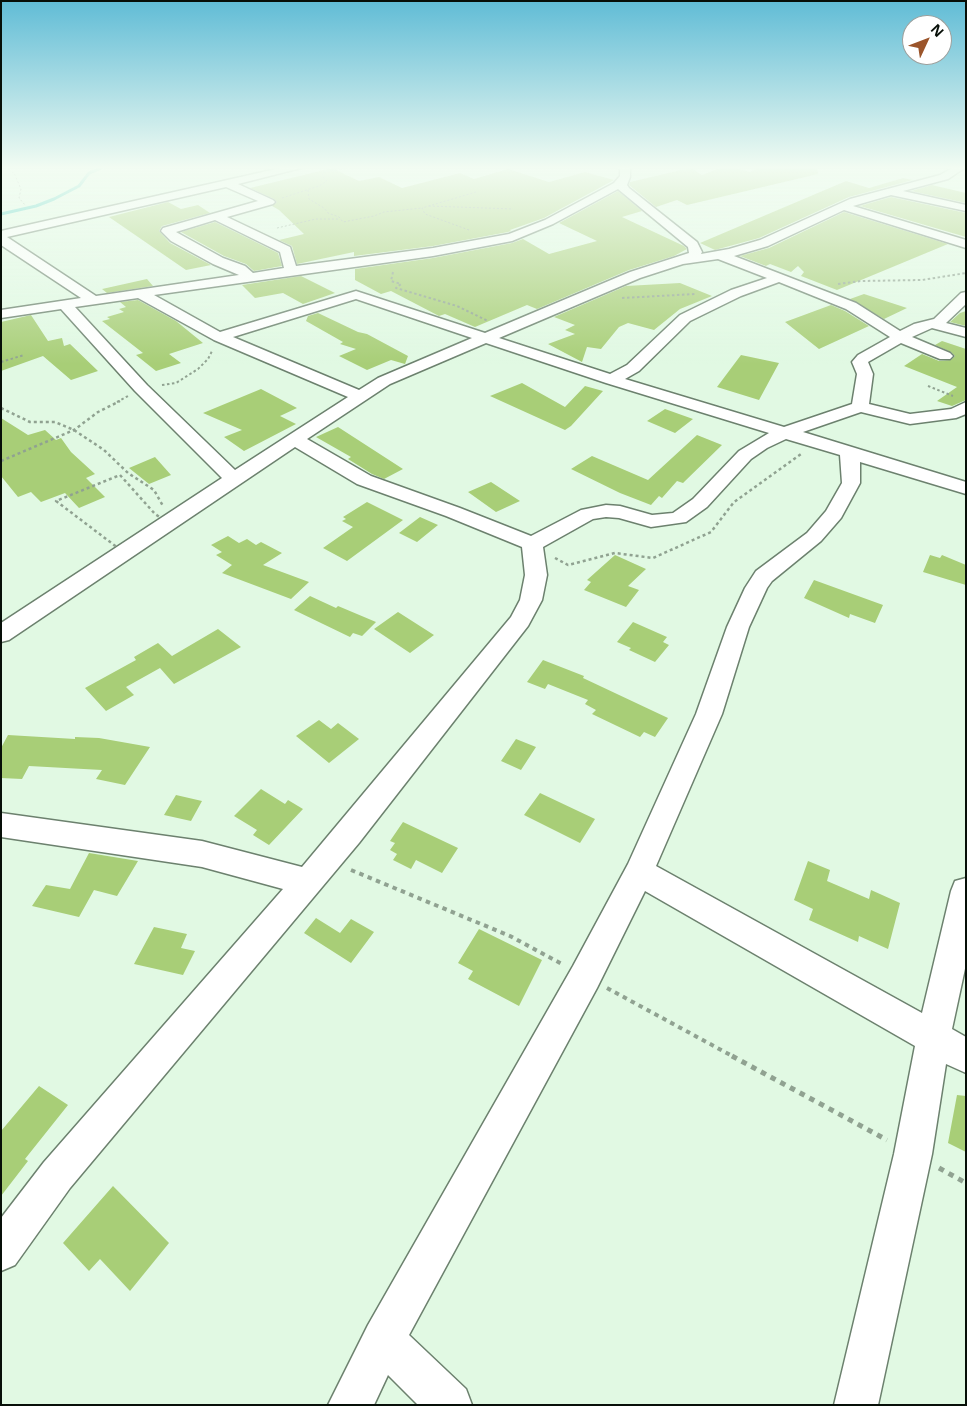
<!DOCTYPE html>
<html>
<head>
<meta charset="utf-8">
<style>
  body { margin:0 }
  #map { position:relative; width:967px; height:1406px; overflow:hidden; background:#e1f9e3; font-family:"Open Sans",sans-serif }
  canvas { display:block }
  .frame { position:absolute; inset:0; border:2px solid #070f08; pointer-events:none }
  .north { position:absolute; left:902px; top:15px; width:50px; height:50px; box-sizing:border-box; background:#fff; border:1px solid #9c9f9c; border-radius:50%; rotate:47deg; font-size:14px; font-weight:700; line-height:20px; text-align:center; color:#070f08 }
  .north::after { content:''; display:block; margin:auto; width:18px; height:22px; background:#9b552b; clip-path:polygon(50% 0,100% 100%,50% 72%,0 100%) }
</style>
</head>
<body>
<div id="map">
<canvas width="967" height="1406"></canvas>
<div class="frame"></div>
<div class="north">N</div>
</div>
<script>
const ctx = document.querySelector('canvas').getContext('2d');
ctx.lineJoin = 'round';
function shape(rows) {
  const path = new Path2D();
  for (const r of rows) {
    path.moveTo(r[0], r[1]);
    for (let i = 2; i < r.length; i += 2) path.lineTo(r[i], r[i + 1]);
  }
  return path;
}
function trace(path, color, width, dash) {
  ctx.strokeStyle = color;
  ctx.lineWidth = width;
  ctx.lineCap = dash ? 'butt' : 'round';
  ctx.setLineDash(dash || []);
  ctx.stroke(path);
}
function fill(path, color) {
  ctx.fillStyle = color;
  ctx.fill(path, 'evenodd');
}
trace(shape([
  [1,214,36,206,54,199,79,186,89,173,103,167]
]), '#34c8bc', 3);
fill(shape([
  [723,167,732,167,750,172,760,167,817,167,818,174,687,205,677,200,656,207,629,185,630,182,681,170,693,169,702,175],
  [332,168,359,181,379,177,402,188,460,173,474,179,508,169,549,182,585,172,614,180,544,218,510,230,511,231,508,232,433,246,354,256,354,252,297,264,292,246,279,240,304,234,279,210,272,206,277,202,274,199,250,188],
  [903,178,913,180,849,197,759,238,715,250,700,243,846,181,869,188],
  [932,185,966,193,966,203,911,191],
  [618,191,642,211,622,217,684,246,687,249,674,256,629,270,537,309,527,305,475,327,445,314,439,316,391,291,381,294,355,280,355,269,433,258,512,243,523,239,549,254,597,241,559,223],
  [891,197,966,213,966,237,860,206],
  [168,202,181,209,198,205,210,213,162,226,159,231,170,243,211,265,186,270,109,217],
  [844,212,948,244,837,290,801,276,804,272,798,266,791,272,770,264,766,266,740,256,769,248],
  [215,222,278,253,282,266,254,271,246,264,224,256,181,232],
  [301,276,335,293,303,304,283,293,255,298,242,285],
  [147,279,153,286,107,293,102,289],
  [680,283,712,296,680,309,654,330,628,323,619,327,601,349,587,347,582,362,548,344,575,334,565,330,575,325,554,317,626,286],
  [864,294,907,308,884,319,850,299],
  [138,300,176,321,203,343,169,354,181,363,156,371,136,355,143,353,102,321,110,319,107,317,124,312,119,309,126,307,120,302],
  [831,305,845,311,869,326,819,349,785,322],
  [966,311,966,326,950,322,960,313],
  [318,313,358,332,367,334,408,356,405,364,391,360,367,370,339,356,356,349,340,344,343,342,306,321,308,316],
  [31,315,48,341,62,338,64,346,70,344,98,371,71,380,43,356,1,371,1,322],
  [942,341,966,349,966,400,952,406,937,401,957,387,904,366,922,354,939,361,951,360,955,356,951,352,935,345],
  [741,355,779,363,759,400,717,387],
  [522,383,565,407,585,386,603,391,571,426,565,430,490,396],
  [261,389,297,408,280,416,296,424,244,451,224,437,242,430,203,413],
  [665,409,693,419,675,433,647,421],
  [1,418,28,435,45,430,56,440,61,438,71,452,95,474,86,478,105,497,79,508,65,493,41,502,31,492,18,497,1,476],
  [338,427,403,469,384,479,372,474,348,459,351,457,316,437],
  [697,435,722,445,683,483,677,481,662,498,659,496,651,505,620,493,571,469,592,456,648,480],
  [155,457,171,475,149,484,129,468],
  [491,482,520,501,496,512,468,492],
  [367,502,403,520,347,561,323,548,353,527,342,521,346,519,343,517],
  [420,517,438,525,417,542,399,533],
  [228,536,239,543,247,539,256,545,261,542,282,553,263,565,309,582,291,599,222,573,232,565,216,555,222,552,211,545],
  [615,555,646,569,628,586,639,590,626,607,584,590,591,582,587,580],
  [930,555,940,558,942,555,966,565,966,585,923,572],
  [814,580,883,605,875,623,850,614,849,618,804,598],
  [310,596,336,608,338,606,376,622,362,636,353,633,350,637,294,610],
  [398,612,434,635,410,653,374,629],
  [633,622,667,637,663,642,669,645,655,662,629,650,631,648,617,642],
  [218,629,241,647,174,684,160,668,126,687,134,695,106,711,85,688,136,660,134,657,158,643,172,656],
  [543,660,584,676,583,678,668,718,655,737,644,732,640,737,592,714,596,710,585,704,588,700,548,684,545,689,527,682],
  [319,720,331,729,338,723,359,739,329,763,296,736],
  [8,735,75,739,75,737,99,738,150,747,125,785,96,779,102,770,29,766,22,779,1,778,1,748],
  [516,739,536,747,521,770,501,761],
  [261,789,285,804,288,800,303,809,269,845,253,835,257,830,234,816],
  [540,793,595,819,580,843,524,815],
  [176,795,202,801,191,821,164,815],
  [403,822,458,848,442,873,416,860,411,869,393,860,397,854,390,850,395,843,390,841],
  [89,853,138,861,117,896,94,890,79,917,32,906,46,885,70,889],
  [808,861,830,870,827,881,869,899,871,890,900,903,888,949,859,936,858,942,809,920,813,909,794,900],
  [316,918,340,933,351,919,374,932,351,963,304,933],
  [154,927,187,934,181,948,195,951,183,975,134,964],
  [479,929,542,960,519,1006,468,979,473,971,458,963],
  [39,1086,68,1105,25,1159,28,1161,1,1196,1,1131],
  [957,1095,966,1096,966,1152,948,1143],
  [113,1186,169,1243,130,1291,100,1259,89,1271,63,1243]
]), '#a8ce77');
const street = shape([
  [285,167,305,167,238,184,273,200,275,202,273,204,227,217,290,247,296,266,433,248,509,234,545,220,614,183,620,176,620,167,630,167,630,177,627,185,629,188,697,242,702,252,701,254,729,249,760,240,850,199,940,175,954,167,966,167,948,179,903,191,966,205,966,211,891,195,853,206,966,240,966,248,844,210,768,246,734,256,856,303,900,331,914,324,934,319,961,293,966,292,966,304,946,323,966,328,966,337,932,328,912,337,950,353,953,356,950,359,940,359,901,343,868,362,873,374,869,404,910,414,951,409,966,402,966,414,956,418,910,424,861,412,803,432,966,482,966,494,860,462,860,483,841,518,821,541,772,581,767,588,749,627,722,714,656,866,922,1013,951,891,955,881,966,878,966,964,952,1029,966,1037,966,1073,946,1064,932,1154,878,1405,834,1405,894,1154,915,1046,645,891,597,988,409,1335,466,1389,472,1405,418,1405,388,1375,374,1405,328,1405,368,1325,573,966,628,864,696,714,727,627,745,588,756,571,807,533,826,511,842,483,840,455,786,439,767,448,751,459,707,507,686,522,651,527,619,518,606,517,593,519,543,547,547,575,542,600,528,626,359,843,70,1188,15,1265,1,1271,1,1218,44,1162,283,889,202,867,1,837,1,813,202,841,302,867,511,617,520,600,525,575,522,547,446,516,357,484,295,447,9,640,1,642,1,623,222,478,135,391,61,309,1,318,1,310,81,298,1,245,1,231,285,167],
  [226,187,258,201,163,228,161,231,171,241,213,264,239,275,96,296,7,237,226,187],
  [618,189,688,247,689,253,630,272,485,333,356,291,220,332,154,295,433,256,512,241,553,224,618,189],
  [215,220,280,252,284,268,253,273,245,266,223,258,176,232,215,220],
  [718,259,767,278,731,290,680,315,627,365,610,374,499,338,640,278,683,264,718,259],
  [779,282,846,309,890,337,858,355,852,362,857,374,852,404,784,427,625,379,639,371,690,321,741,296,779,282],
  [138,298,214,340,348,397,235,470,147,385,75,307,138,298],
  [356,299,472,338,378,378,359,390,233,337,356,299],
  [486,343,606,383,769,433,739,451,693,499,673,513,652,515,620,506,606,505,581,510,531,536,460,508,371,476,307,439,390,384,486,343]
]);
trace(street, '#6c816e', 3);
trace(shape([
  [5,167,14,173,21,189,19,198,26,206],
  [308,190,309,199,324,208,328,213,339,217,343,222,374,216,384,212,422,208],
  [282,198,319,186,327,181,322,176,323,172,354,167],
  [429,206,513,209],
  [277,228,316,219,340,219],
  [469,230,425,214,422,208,476,192]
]), '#90a291', 1, [2, 2]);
trace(shape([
  [393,272,391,281,401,284,396,288,457,306,488,321],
  [838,284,861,281,922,280,966,273],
  [622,298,695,294],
  [1,362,24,355],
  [162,385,176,383,198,369,208,359,212,351],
  [928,386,953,396],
  [117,402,128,396]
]), '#90a291', 2, [2.5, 2.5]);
trace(shape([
  [1,408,30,422,55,422,74,430,104,450,128,473,154,490,163,506],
  [1,461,74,430,98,412,120,401],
  [120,475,155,514,164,520,118,548,56,501,120,475],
  [555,558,568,565,615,553,653,558,711,532,734,502,801,454]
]), '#90a291', 2.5, [3, 3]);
trace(shape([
  [351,870,510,936,562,964],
  [607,988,734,1057]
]), '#90a291', 4, [4.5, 4.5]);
trace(shape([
  [732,1056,887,1140],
  [939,1168,966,1183]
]), '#90a291', 5, [5.5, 5.5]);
fill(street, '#fff');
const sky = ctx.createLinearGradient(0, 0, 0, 364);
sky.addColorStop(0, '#60bcd6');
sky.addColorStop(0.46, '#f2fcf2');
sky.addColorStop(1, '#f2fcf200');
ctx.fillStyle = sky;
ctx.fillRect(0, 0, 967, 364);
</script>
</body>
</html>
